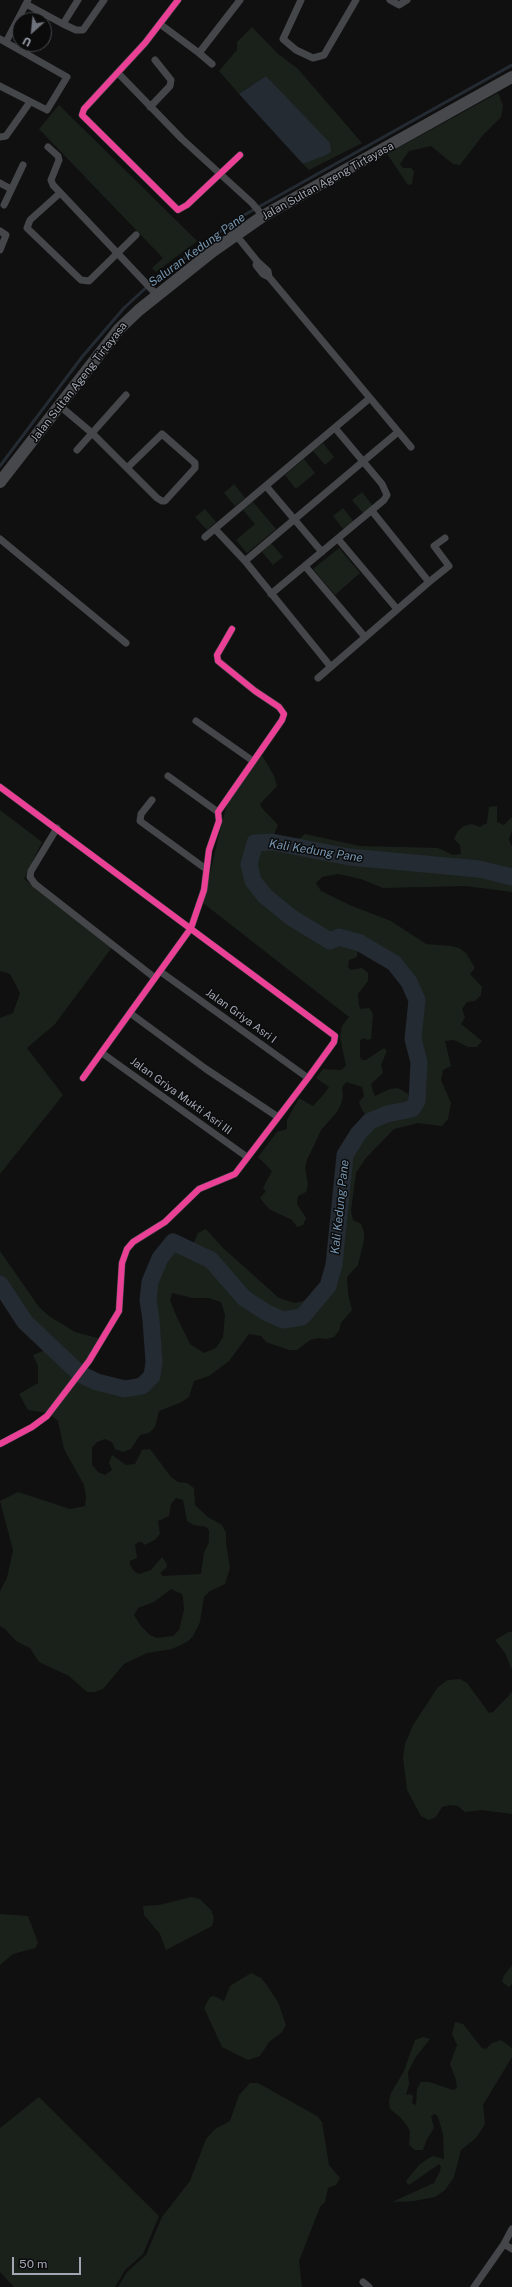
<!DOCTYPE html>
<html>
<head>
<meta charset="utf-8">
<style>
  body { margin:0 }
  #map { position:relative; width:512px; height:2287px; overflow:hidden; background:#101011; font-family:"Public Sans",sans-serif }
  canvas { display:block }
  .north { position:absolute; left:12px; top:12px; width:40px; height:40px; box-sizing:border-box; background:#0b0b0c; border:1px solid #47494e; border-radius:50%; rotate:207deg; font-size:11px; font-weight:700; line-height:16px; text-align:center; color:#a1a6b2 }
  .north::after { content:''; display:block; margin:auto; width:14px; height:18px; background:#6e727a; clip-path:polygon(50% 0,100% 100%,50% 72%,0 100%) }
  .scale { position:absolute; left:12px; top:2257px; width:69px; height:18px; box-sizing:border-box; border:2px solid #a1a6b2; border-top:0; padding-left:5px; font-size:12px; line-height:14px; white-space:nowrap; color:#a1a6b2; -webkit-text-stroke:3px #0b0b0c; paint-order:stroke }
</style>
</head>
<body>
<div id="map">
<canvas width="512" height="2287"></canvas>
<div class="north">U</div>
<div class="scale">50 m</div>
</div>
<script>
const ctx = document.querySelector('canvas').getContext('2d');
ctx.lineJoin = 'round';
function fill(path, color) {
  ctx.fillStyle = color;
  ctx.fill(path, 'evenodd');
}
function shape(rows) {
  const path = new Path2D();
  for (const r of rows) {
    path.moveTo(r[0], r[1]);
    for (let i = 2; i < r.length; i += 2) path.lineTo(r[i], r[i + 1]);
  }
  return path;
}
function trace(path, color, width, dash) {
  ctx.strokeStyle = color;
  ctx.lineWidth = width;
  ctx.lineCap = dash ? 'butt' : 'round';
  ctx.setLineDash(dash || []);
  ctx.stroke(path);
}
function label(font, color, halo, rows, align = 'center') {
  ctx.font = font + ' "Public Sans",sans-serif';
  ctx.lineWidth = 3;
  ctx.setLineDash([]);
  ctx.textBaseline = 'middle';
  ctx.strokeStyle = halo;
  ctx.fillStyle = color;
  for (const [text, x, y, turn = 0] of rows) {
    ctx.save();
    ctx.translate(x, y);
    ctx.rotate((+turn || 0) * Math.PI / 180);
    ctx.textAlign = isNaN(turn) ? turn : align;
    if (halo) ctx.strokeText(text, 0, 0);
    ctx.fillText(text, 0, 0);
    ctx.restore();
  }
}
fill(shape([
  [252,27,277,53,298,69,362,143,309,170,303,164,331,152,266,76,239,94,219,71,237,50,237,42],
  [498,93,503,105,501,117,483,135,460,165,453,164,431,146,409,151,400,164,403,168,411,168,414,171,412,184,408,185,387,154],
  [59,105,189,233,197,241,156,272,152,268,163,258,39,129],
  [323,443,334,457,325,465,313,451],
  [304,459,315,473,296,489,285,475],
  [234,484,245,498,235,506,224,493],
  [362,492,373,506,364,514,352,500],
  [253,502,276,529,247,553,236,540,255,524,243,510],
  [343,508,354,522,344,530,333,516],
  [205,509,216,522,207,530,195,517],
  [271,543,283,557,273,565,262,552],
  [339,548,360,573,335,595,313,569],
  [262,755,274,776,277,786,260,804,262,808,278,825,272,839,252,840,245,863,250,883,262,899,290,921,330,945,339,940,358,946,357,957,349,960,348,967,351,970,362,968,368,973,368,981,358,994,359,1006,361,1009,369,1008,373,1014,371,1039,367,1040,364,1038,360,1040,360,1057,362,1060,366,1060,384,1048,387,1051,381,1065,383,1073,371,1084,373,1092,375,1096,390,1089,398,1088,408,1094,410,1098,410,1106,386,1111,368,1118,362,1110,359,1102,364,1096,362,1087,346,1082,342,1088,343,1096,341,1104,337,1112,321,1130,307,1160,305,1168,308,1184,306,1192,298,1196,297,1204,306,1218,303,1225,297,1227,292,1220,269,1209,260,1198,266,1191,263,1188,272,1171,258,1157,277,1132,287,1129,287,1120,299,1098,313,1106,324,1094,329,1087,316,1078,323,1069,341,1070,346,1066,340,1037,342,1026,349,1017,203,903,222,822,229,798],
  [497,806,497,822,504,825,512,817,512,831,509,839,512,847,512,873,480,865,350,854,294,843,305,834,360,846,438,848,453,855,461,854,460,845,454,839,458,831,464,826,472,824,480,827,487,823,489,807],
  [0,810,42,842,24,879,113,946,55,1024,27,1048,63,1095,0,1174,0,1018,13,1013,20,993,10,974,0,971],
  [258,846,272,846,349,860,479,872,512,880,512,892,465,886,383,888,361,879,338,874,322,877,316,883,321,891,352,906,391,921,426,944,451,946,459,948,466,953,475,968,470,974,482,987,481,995,475,1001,467,1002,462,1009,465,1017,461,1024,482,1041,477,1047,468,1047,454,1040,445,1041,451,1066,443,1070,441,1080,451,1103,448,1119,442,1126,418,1123,394,1129,365,1159,356,1173,351,1211,353,1220,361,1224,364,1232,364,1240,358,1265,347,1277,348,1294,352,1310,341,1323,339,1331,334,1337,326,1339,318,1338,310,1340,297,1350,289,1350,266,1342,261,1336,249,1334,229,1361,209,1376,194,1381,189,1397,182,1402,159,1411,155,1427,149,1433,140,1435,131,1449,123,1452,115,1449,112,1442,105,1439,97,1442,92,1448,92,1465,98,1472,105,1475,112,1470,109,1463,112,1455,126,1465,135,1464,142,1450,150,1449,171,1477,178,1482,187,1483,194,1488,195,1505,208,1517,222,1525,226,1533,226,1543,230,1568,225,1584,210,1591,204,1597,200,1622,193,1636,187,1642,172,1649,147,1653,124,1664,103,1689,95,1692,87,1692,69,1676,39,1662,30,1648,16,1641,5,1629,0,1626,0,1591,7,1578,13,1550,0,1501,18,1492,70,1509,85,1506,86,1497,84,1485,64,1449,58,1421,48,1413,28,1410,19,1394,38,1383,38,1366,33,1355,45,1350,78,1377,96,1385,125,1393,144,1389,155,1378,157,1362,151,1299,153,1283,163,1260,174,1246,209,1263,242,1300,265,1317,282,1323,304,1320,331,1288,337,1265,349,1156,361,1136,372,1124,388,1118,414,1113,421,1102,422,1061,416,1039,421,1000,411,981,397,961,380,949,361,940,339,933,331,937,294,915,267,894,256,880,253,864],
  [172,1293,193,1298,209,1298,221,1302,225,1315,223,1337,216,1348,204,1353,190,1344,175,1313,170,1300],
  [176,1498,183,1500,187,1521,194,1525,206,1527,209,1530,209,1542,204,1553,201,1574,163,1576,160,1573,166,1568,167,1564,162,1557,151,1570,139,1574,135,1572,130,1565,130,1561,137,1558,135,1545,138,1542,142,1542,144,1545,155,1540,160,1534,158,1521,169,1516,171,1504],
  [171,1589,182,1594,183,1598,184,1610,179,1630,173,1636,157,1638,150,1635,141,1626,134,1615,138,1608,154,1602],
  [206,1229,223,1248,279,1298,295,1303,311,1299,300,1314,283,1316,268,1310,247,1295,213,1258,189,1245,193,1245,198,1233],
  [0,1251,39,1307,49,1316,75,1332,101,1339,82,1371,27,1320,12,1297,0,1277],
  [509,1632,512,1632,512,1670,505,1653,495,1640],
  [460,1679,467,1683,489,1713,493,1712,512,1692,512,1814,481,1810,465,1812,458,1806,450,1805,442,1807,436,1817,429,1820,421,1816,407,1790,403,1757,405,1744,413,1725,438,1687,448,1680],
  [191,1897,200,1899,211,1910,214,1918,212,1926,166,1950,160,1934,144,1915,143,1906,159,1905],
  [0,1914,28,1916,38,1943,35,1948,13,1954,0,1965],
  [512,1965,512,1984,509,1987,502,1982,503,1977],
  [251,1973,261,1978,266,1984,278,2002,286,2025,282,2032,269,2042,260,2056,248,2060,222,2047,204,2008,210,1997,214,1996,224,2001,230,1986],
  [455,2022,463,2024,482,2048,486,2049,492,2043,501,2040,512,2048,512,2057,483,2105,485,2124,476,2138,461,2150,454,2177,445,2190,435,2197,414,2201,392,2202,434,2183,440,2171,441,2167,439,2164,412,2183,408,2185,406,2181,419,2165,429,2158,433,2156,444,2159,443,2134,438,2117,435,2114,431,2116,434,2128,427,2139,423,2150,415,2150,409,2145,410,2132,408,2127,400,2117,390,2109,389,2101,391,2093,404,2071,415,2040,423,2037,430,2039,415,2058,408,2072,409,2084,406,2095,410,2094,413,2096,412,2103,416,2105,417,2089,421,2082,429,2082,453,2090,457,2088,456,2080,450,2064,457,2045,452,2034],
  [250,2083,258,2083,317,2116,322,2122,329,2165,340,2178,336,2185,328,2188,325,2202,320,2207,299,2261,302,2287,118,2287,127,2272,146,2255,162,2217,190,2181,206,2139,215,2129,230,2121,239,2095],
  [39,2097,159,2216,143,2254,125,2270,115,2287,14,2287,0,2272,0,2128]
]), '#1a211b');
fill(shape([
  [266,76,330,143,331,152,326,155,303,164,239,94]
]), '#242b32');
trace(shape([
  [0,466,82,357,124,308,162,273,203,246,230,223,512,65]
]), '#242b32', 3);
trace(shape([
  [0,1284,25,1322,80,1374,97,1382,125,1389,142,1386,152,1376,154,1362,151,1320,148,1300,150,1282,160,1258,173,1242,211,1260,244,1298,267,1313,283,1320,302,1317,328,1286,334,1265,345,1155,358,1134,370,1121,387,1114,412,1109,417,1101,419,1062,413,1039,417,1000,409,982,394,963,360,943,339,937,330,941,292,918,265,896,253,881,249,864,255,843,272,842,349,857,479,869,512,877]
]), '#242b32', 17);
trace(shape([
  [178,0,145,43,84,109,82,115,178,210,187,205,240,155],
  [301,0,283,39,296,50,313,58,324,55,356,0],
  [390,0,399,5,407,0],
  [26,4,63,24,76,30,83,30,104,0],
  [63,24,78,0],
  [160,24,199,53,240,0],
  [0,39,67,77,47,110,0,86],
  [6,42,28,0],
  [199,53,212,64],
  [118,73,182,139,252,203,263,216],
  [150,107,170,86,171,80,155,60],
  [0,137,6,136,30,102],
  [48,147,58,156,59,160,51,180,53,185,157,295],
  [0,183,11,189],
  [60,193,30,220,27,228,81,280,89,281,136,235],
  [4,205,23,165],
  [0,231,6,235,0,250],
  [236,235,257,261,256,265,263,274,269,277,411,447],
  [257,261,268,271,269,277],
  [60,406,92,433,157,498,162,501,165,501,195,468,195,463,162,434,127,468],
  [77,450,126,395],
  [266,486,322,552],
  [215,529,245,561,331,667],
  [205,537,370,398],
  [0,539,126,643],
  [338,539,397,609],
  [245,561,398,432],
  [305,566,365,637],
  [429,582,449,566,434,546,445,538],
  [271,594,384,500,387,495,382,484,335,428],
  [318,678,429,582,372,511],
  [196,721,253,761],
  [168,776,218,812],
  [0,787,335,1036,334,1042,308,1078,235,1174,199,1189,165,1222,133,1242,127,1249,122,1263,119,1311,89,1361,47,1416,32,1427,0,1444],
  [152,800,141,814,140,821,206,869],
  [57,828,31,871,30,877,35,884,155,978],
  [161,972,308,1078],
  [130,1013,206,1069,278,1117],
  [102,1053,247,1157],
  [83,1078,191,928,204,890,209,850,219,821,218,812,282,720,284,714,279,707,255,691,218,661,217,655,232,629],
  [504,2244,512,2229],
  [363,2282,369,2287],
  [474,2287,504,2244,512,2249]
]), '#454649', 7);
trace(shape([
  [0,482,119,329,139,310,213,251,263,216,512,77]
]), '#47484b', 12);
trace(shape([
  [178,0,145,43,84,109,82,115,178,210,187,205,240,155],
  [0,787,335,1036,334,1042,308,1078,235,1174,199,1189,165,1222,133,1242,127,1249,122,1263,119,1311,89,1361,47,1416,32,1427,0,1444],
  [83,1078,191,928,204,890,209,850,219,821,218,812,282,720,284,714,279,707,255,691,218,661,217,655,232,629]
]), '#ea4096', 6);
label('11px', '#a1a6b2', '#0b0b0c', [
  ["Jalan Sultan Ageng Tirtayasa",328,181,-29],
  ["Jalan Sultan Ageng Tirtayasa",79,382,-52],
  ["Jalan Griya Asri I",241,1016,36],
  ["Jalan Griya Mukti Asri III",181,1096,36]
]);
label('italic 12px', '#7695af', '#0b0b0c', [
  ["Saluran Kedung Pane",197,250,-36],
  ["Kali Kedung Pane",316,851,9],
  ["Kali Kedung Pane",340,1207,-84]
]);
</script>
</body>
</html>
